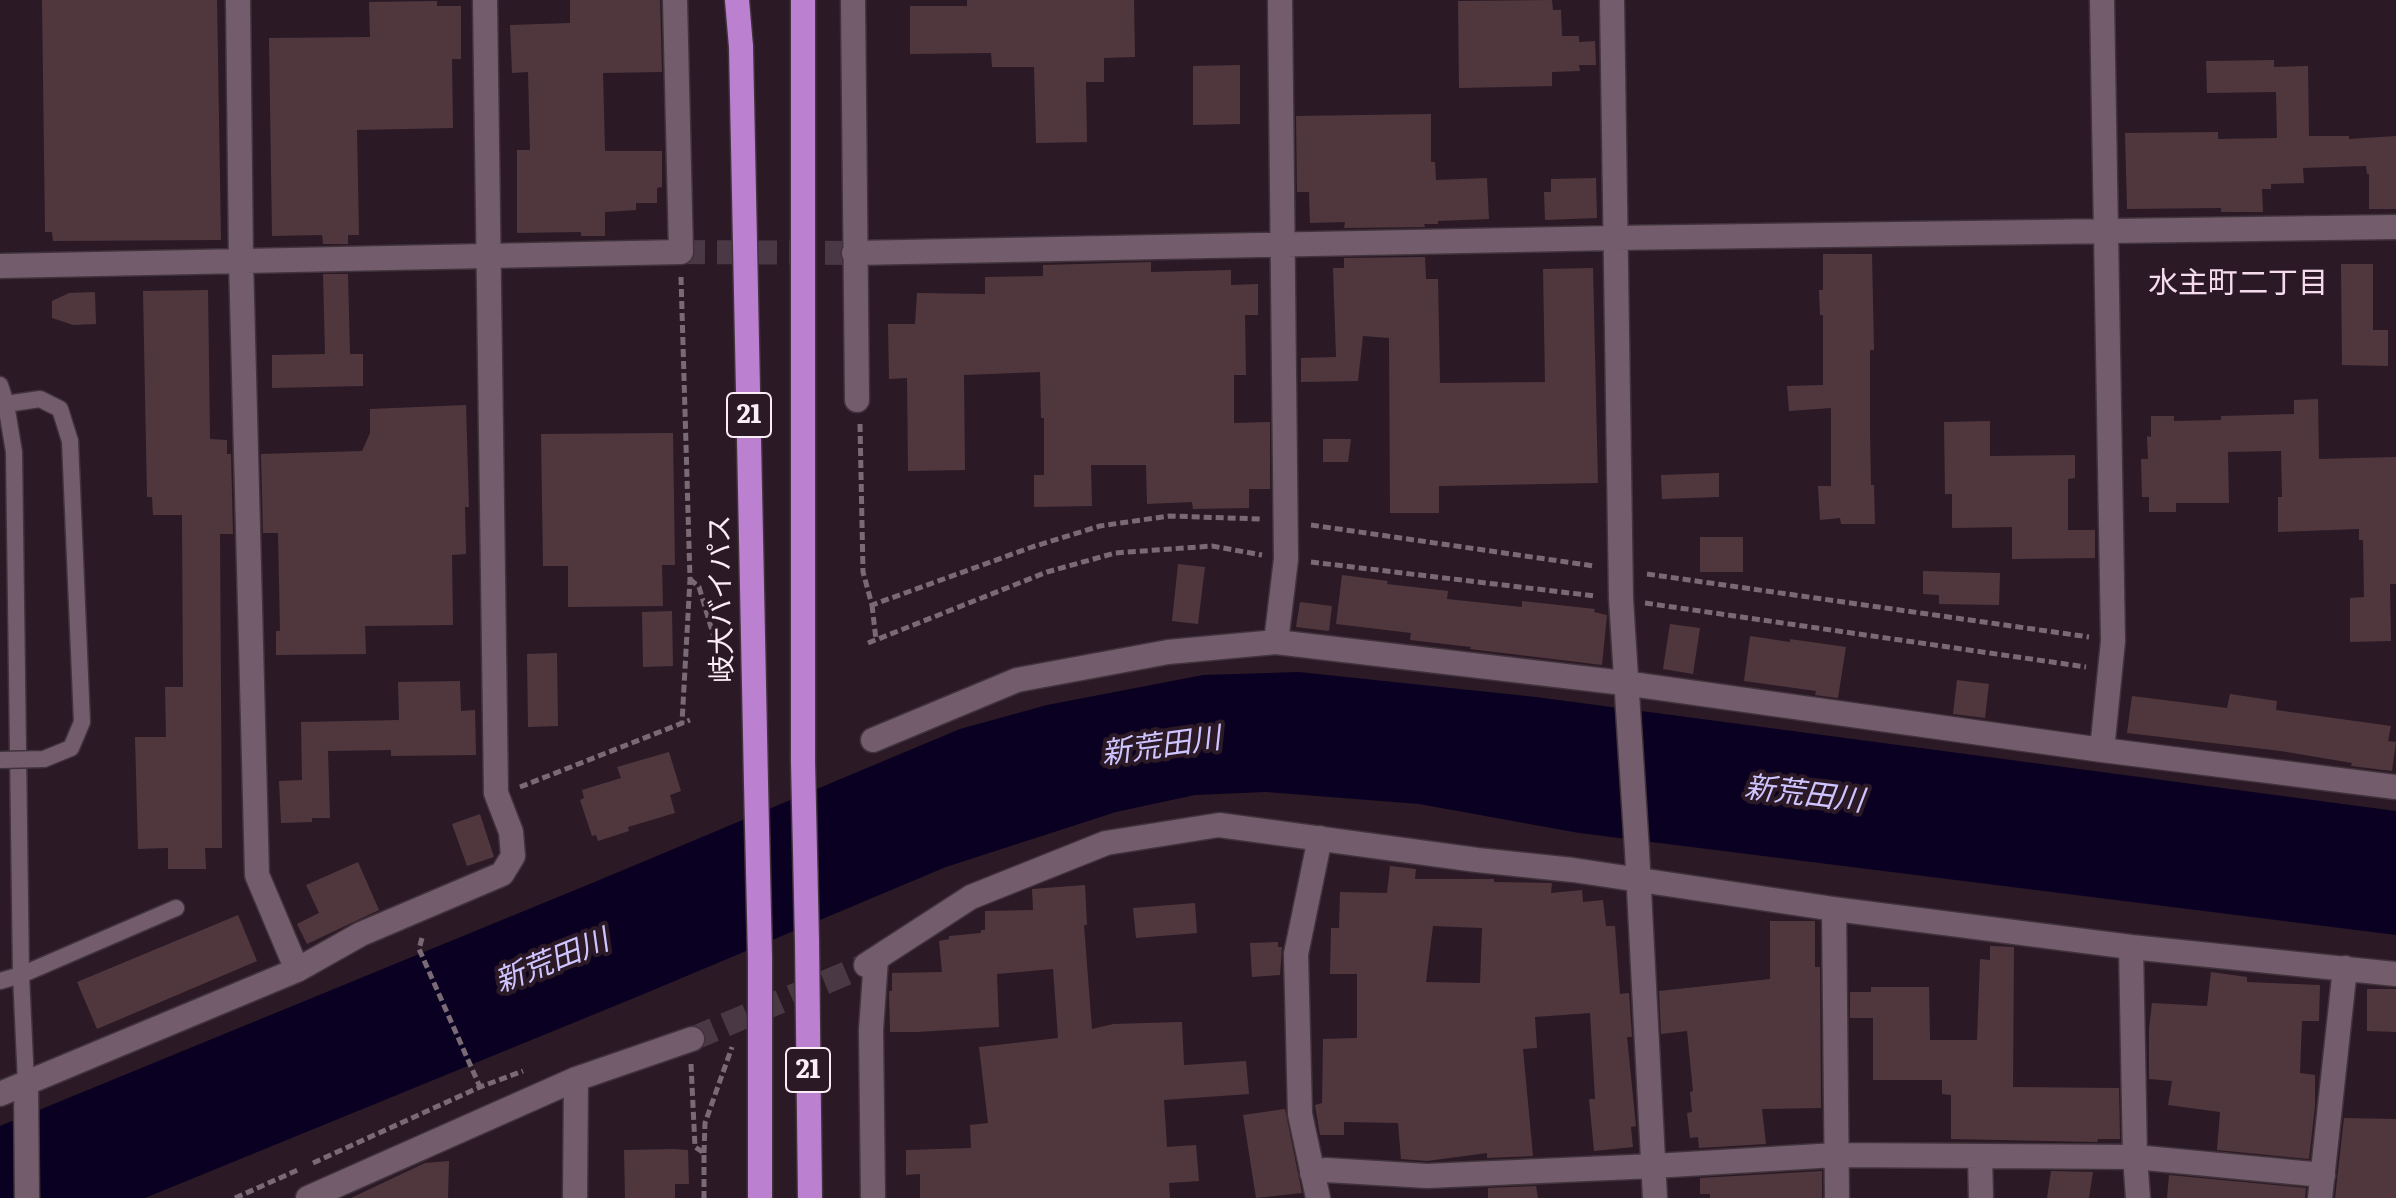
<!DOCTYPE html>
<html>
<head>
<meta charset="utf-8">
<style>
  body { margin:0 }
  canvas { display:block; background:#2b1925 }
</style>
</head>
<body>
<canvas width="2396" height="1198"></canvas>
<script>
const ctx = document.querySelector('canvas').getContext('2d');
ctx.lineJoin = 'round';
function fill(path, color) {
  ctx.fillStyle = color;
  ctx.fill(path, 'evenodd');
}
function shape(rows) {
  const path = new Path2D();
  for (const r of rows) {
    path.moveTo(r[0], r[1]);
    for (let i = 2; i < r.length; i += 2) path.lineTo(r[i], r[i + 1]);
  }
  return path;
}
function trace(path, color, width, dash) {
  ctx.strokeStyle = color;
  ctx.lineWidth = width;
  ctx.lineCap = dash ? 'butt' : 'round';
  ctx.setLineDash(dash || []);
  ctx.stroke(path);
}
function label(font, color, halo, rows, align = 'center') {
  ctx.font = font + ' Literata,"Noto Sans JP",serif';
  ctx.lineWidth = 8;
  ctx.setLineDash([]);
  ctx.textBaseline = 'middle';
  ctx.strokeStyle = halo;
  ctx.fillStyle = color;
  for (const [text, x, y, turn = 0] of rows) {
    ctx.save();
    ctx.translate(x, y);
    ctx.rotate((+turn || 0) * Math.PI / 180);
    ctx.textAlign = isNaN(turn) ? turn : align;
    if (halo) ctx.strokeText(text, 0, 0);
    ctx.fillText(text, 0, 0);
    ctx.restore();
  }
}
fill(shape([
  [1299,672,1536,697,2396,811,2396,935,1579,833,1419,804,1266,792,1195,795,1116,812,946,867,639,996,145,1198,0,1198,0,1126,597,881,960,729,1047,705,1203,675]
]), '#0a0021');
fill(shape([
  [42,0,217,0,221,240,53,241,52,232,45,232],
  [570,0,660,0,662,72,603,73,605,151,662,151,662,187,657,188,657,203,636,203,636,210,605,212,605,236,581,236,581,232,517,233,517,150,530,150,528,72,512,73,510,25,570,23],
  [967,0,1134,0,1135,57,1104,58,1104,82,1086,82,1087,142,1036,143,1034,67,992,67,991,53,910,54,910,6,967,6],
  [1552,0,1553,10,1561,10,1562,36,1579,36,1579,42,1595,41,1596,65,1579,65,1580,71,1552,72,1552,86,1459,88,1458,1],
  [437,1,437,6,461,6,461,59,452,59,453,128,357,130,359,235,348,235,348,244,323,244,322,235,272,236,269,38,370,37,369,2],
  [2274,60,2274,67,2308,66,2309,136,2349,136,2349,139,2396,136,2396,209,2369,209,2369,174,2367,174,2366,166,2303,168,2304,183,2271,184,2271,189,2262,189,2263,212,2221,212,2221,208,2127,209,2125,133,2218,132,2218,139,2277,138,2276,92,2207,93,2206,61],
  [1240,65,1240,124,1193,125,1193,66],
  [1431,114,1431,162,1435,162,1436,180,1487,178,1489,219,1438,221,1438,224,1424,224,1425,227,1344,228,1345,222,1310,223,1309,192,1297,192,1296,116],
  [1596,178,1597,218,1545,220,1544,192,1551,192,1551,179],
  [1823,254,1872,254,1874,350,1870,350,1870,431,1871,485,1874,485,1875,524,1841,524,1840,518,1820,520,1818,486,1831,486,1831,408,1789,411,1787,386,1823,385,1823,315,1820,315,1819,290,1823,290],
  [1425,257,1426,279,1438,279,1440,383,1545,382,1543,269,1593,268,1598,483,1439,486,1439,513,1390,513,1389,338,1363,336,1358,381,1301,382,1301,358,1336,357,1333,268,1344,268,1344,258],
  [1151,262,1151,272,1231,270,1231,285,1258,284,1258,315,1245,315,1246,375,1234,375,1234,423,1270,422,1270,489,1249,489,1249,508,1193,509,1192,502,1147,504,1146,465,1091,465,1092,506,1034,507,1034,475,1044,475,1044,418,1041,418,1040,372,964,375,965,470,908,471,907,378,889,379,888,324,915,324,917,293,985,294,985,277,1043,276,1043,265],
  [2341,264,2373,264,2373,330,2388,330,2388,366,2342,365],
  [323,274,348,274,350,354,363,354,363,386,272,388,272,355,325,354],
  [208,290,210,439,227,440,227,454,231,454,233,534,220,534,222,848,205,848,206,869,168,869,168,848,138,849,135,737,166,737,165,687,183,687,182,515,153,515,152,497,147,497,143,291],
  [95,292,96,324,73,325,52,318,52,301,69,293],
  [2318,399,2319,459,2396,457,2396,584,2390,584,2391,641,2350,642,2350,598,2364,597,2363,540,2359,540,2359,529,2278,532,2278,497,2282,497,2281,451,2228,452,2229,503,2176,503,2176,512,2149,512,2149,497,2142,497,2141,459,2148,459,2147,436,2151,437,2151,416,2174,416,2174,421,2221,420,2221,416,2294,414,2294,400],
  [466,405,469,507,465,507,466,554,452,555,453,625,365,626,366,654,276,655,276,631,280,631,278,533,263,533,261,454,362,451,370,433,370,409],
  [1990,421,1990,456,2075,455,2075,478,2068,479,2068,530,2095,530,2095,558,2012,559,2012,527,1952,528,1952,494,1945,494,1944,422],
  [673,433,675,565,662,565,663,606,568,607,568,566,543,566,541,434],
  [1323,439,1351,439,1348,462,1323,462],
  [1719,473,1719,497,1662,499,1661,475],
  [1700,537,1743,537,1743,572,1700,572],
  [1178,564,1205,567,1198,624,1172,621],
  [1923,571,2000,573,1999,605,1939,604,1939,595,1923,594],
  [1342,575,1388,581,1387,584,1448,591,1447,599,1522,607,1522,601,1595,609,1594,612,1607,615,1602,665,1470,649,1471,647,1410,640,1411,633,1336,624],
  [1300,602,1332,606,1329,631,1296,627],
  [672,611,673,666,643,667,642,612],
  [1670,624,1700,628,1693,674,1663,669],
  [1750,636,1790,642,1790,639,1846,647,1838,698,1815,695,1816,691,1744,681],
  [557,653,558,726,528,727,527,654],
  [1957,680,1989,684,1985,718,1953,714],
  [460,681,461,711,475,710,476,755,391,756,391,750,328,751,330,818,312,818,312,822,281,823,279,781,302,780,301,722,399,720,398,682],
  [2230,694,2277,701,2276,710,2391,726,2388,741,2396,742,2392,771,2351,766,2352,763,2281,751,2127,733,2132,696,2227,708],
  [669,752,681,791,670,795,675,813,628,827,629,831,598,841,596,835,592,836,580,800,584,798,582,790,621,778,617,767],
  [480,814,494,857,467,866,452,824],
  [358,862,379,910,307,944,297,924,319,913,306,885],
  [1390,866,1416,869,1415,879,1494,879,1494,882,1552,883,1551,893,1582,890,1583,902,1603,900,1606,926,1615,926,1620,994,1629,993,1632,1037,1627,1037,1636,1126,1631,1127,1633,1147,1594,1151,1589,1099,1595,1099,1590,1013,1535,1017,1537,1048,1523,1049,1533,1156,1487,1158,1487,1153,1427,1161,1401,1159,1398,1123,1344,1122,1344,1135,1320,1135,1315,1105,1322,1103,1323,1039,1357,1038,1357,974,1330,974,1331,928,1339,928,1340,892,1387,893],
  [1433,926,1482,928,1480,983,1426,982],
  [1085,885,1087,925,1084,925,1092,1029,1113,1024,1182,1022,1184,1065,1246,1061,1249,1094,1164,1100,1167,1147,1196,1145,1199,1181,1169,1183,1170,1198,920,1198,920,1174,906,1175,906,1150,971,1148,970,1125,988,1123,979,1047,1058,1038,1053,969,997,974,999,1027,917,1032,890,1032,889,991,892,991,892,973,942,972,939,941,949,939,949,936,981,933,981,930,985,930,985,911,1033,910,1032,889],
  [1195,903,1197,933,1136,938,1133,908],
  [238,915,257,961,97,1029,77,982],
  [1770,921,1815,921,1815,967,1820,967,1821,1108,1762,1109,1766,1144,1699,1148,1698,1137,1690,1138,1687,1113,1692,1112,1690,1092,1693,1091,1687,1031,1661,1034,1659,991,1770,979],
  [1278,942,1278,947,1282,947,1280,975,1252,977,1250,943],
  [1990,946,2014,947,2013,1087,2119,1088,2120,1139,2098,1139,2097,1142,1951,1139,1951,1095,1942,1094,1942,1080,1873,1080,1873,1018,1850,1018,1850,992,1871,992,1871,987,1929,987,1930,1040,1977,1040,1980,959,1990,960],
  [2211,972,2247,977,2247,982,2320,985,2319,1021,2302,1021,2300,1073,2315,1075,2315,1106,2309,1159,2217,1150,2220,1112,2168,1105,2172,1081,2149,1079,2149,1028,2152,1003,2207,1006],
  [2367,989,2396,989,2396,1032,2367,1031],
  [1285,1109,1302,1193,1256,1198,1243,1115],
  [2344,1118,2396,1119,2396,1198,2335,1198],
  [674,1149,688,1150,689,1184,675,1184,675,1198,625,1198,624,1150],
  [449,1161,448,1198,351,1198,425,1163],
  [1822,1171,1822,1198,1710,1198,1710,1194,1700,1194,1700,1178],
  [2051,1171,2093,1172,2089,1198,2047,1198],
  [2169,1175,2306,1188,2305,1198,2167,1198],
  [1536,1186,1538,1198,1488,1198,1488,1188]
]), '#4f373d');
trace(shape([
  [681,252,854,253],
  [692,1039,866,965]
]), '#4a3944', 24, [24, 12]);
const service = shape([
  [0,385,6,404,0,404],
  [0,981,21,975,176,908],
  [26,1083,21,975,14,452,6,404,40,399,60,409,70,441]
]);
const minor = shape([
  [238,0,241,260,257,875,297,970],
  [853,0,857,400],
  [1612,0,1621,599,1637,851,1655,1198],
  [2102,0,2113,641,2102,750],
  [854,253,1615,238,2396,227],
  [0,266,681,252,675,0],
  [1276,642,1286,559,1280,0],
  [873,740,1017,680,1168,652,1276,642,1624,683,2102,750,2396,787],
  [1834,909,1837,1198],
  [2131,947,2135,1157,2138,1198],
  [866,965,971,897,1106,843,1219,825,1477,860,1573,870,1834,909,2131,947,2396,974],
  [0,1094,297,970,361,934,502,874,513,856,511,832,496,793,485,0],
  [1980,1156,1981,1198],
  [1312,1173,1326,1170,1427,1176,1654,1166,1836,1155,2135,1157,2323,1175],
  [308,1198,576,1079,692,1039],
  [575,1198,576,1079],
  [873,1198,871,1030,876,959],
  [1318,1198,1300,1114,1296,954,1320,838],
  [2320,1198,2345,968]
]);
const tertiary = shape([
  [26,1083,27,1198]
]);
const trunk = shape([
  [737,0,741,47],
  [803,761,807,942],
  [756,783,760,958]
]);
trace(service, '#41333c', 19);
trace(minor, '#41333c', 27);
trace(tertiary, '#41333c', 27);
trace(trunk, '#41333c', 27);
trace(shape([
  [681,277,690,579,682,723],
  [860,424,863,572,872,605,1032,547,1100,526,1169,516,1261,519],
  [1311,525,1594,566],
  [1311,562,1595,596],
  [1647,574,2089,637],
  [690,579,699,587,725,674],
  [1645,603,2086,667],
  [872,605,876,640],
  [868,643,1047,572,1115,553,1212,546,1262,555],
  [520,787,690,720],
  [422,938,419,949,480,1087],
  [691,1064,695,1147,704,1153,704,1198],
  [704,1153,705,1123,732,1047],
  [313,1163,480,1087,523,1071],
  [235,1198,300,1169]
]), '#7a6a75', 5, [8, 4]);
trace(service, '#735d6c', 16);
trace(minor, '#735d6c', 24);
trace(tertiary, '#735d6c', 24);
trace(trunk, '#bc80d1', 24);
const serviceBridge = shape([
  [0,760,44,759,71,748,82,722,70,441]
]);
const trunkBridge = shape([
  [803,0,803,761],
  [741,47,756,783],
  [807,942,810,1198],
  [760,958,760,1198]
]);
trace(serviceBridge, '#41333c', 19, []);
trace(trunkBridge, '#41333c', 27, []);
trace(serviceBridge, '#735d6c', 16);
trace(trunkBridge, '#bc80d1', 24);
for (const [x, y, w] of [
  [749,415,44],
  [808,1070,44]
]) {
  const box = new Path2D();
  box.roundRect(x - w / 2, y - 22, w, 44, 6);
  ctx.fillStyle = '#2b1925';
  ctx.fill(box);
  trace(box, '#faedf6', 2);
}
label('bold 26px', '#faedf6', null, [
  ["21",749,415],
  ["21",808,1070]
]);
label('28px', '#faedf6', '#2b1925', [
  ["岐大バイパス",722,599,-91]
]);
label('30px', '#f5dbec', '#2b1925', [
  ["水主町二丁目",2238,284]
]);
label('italic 30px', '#cec4ff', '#2b1925', [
  ["新荒田川",1161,747,-8],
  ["新荒田川",1804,795,7],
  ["新荒田川",552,962,-22]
]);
</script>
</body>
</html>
